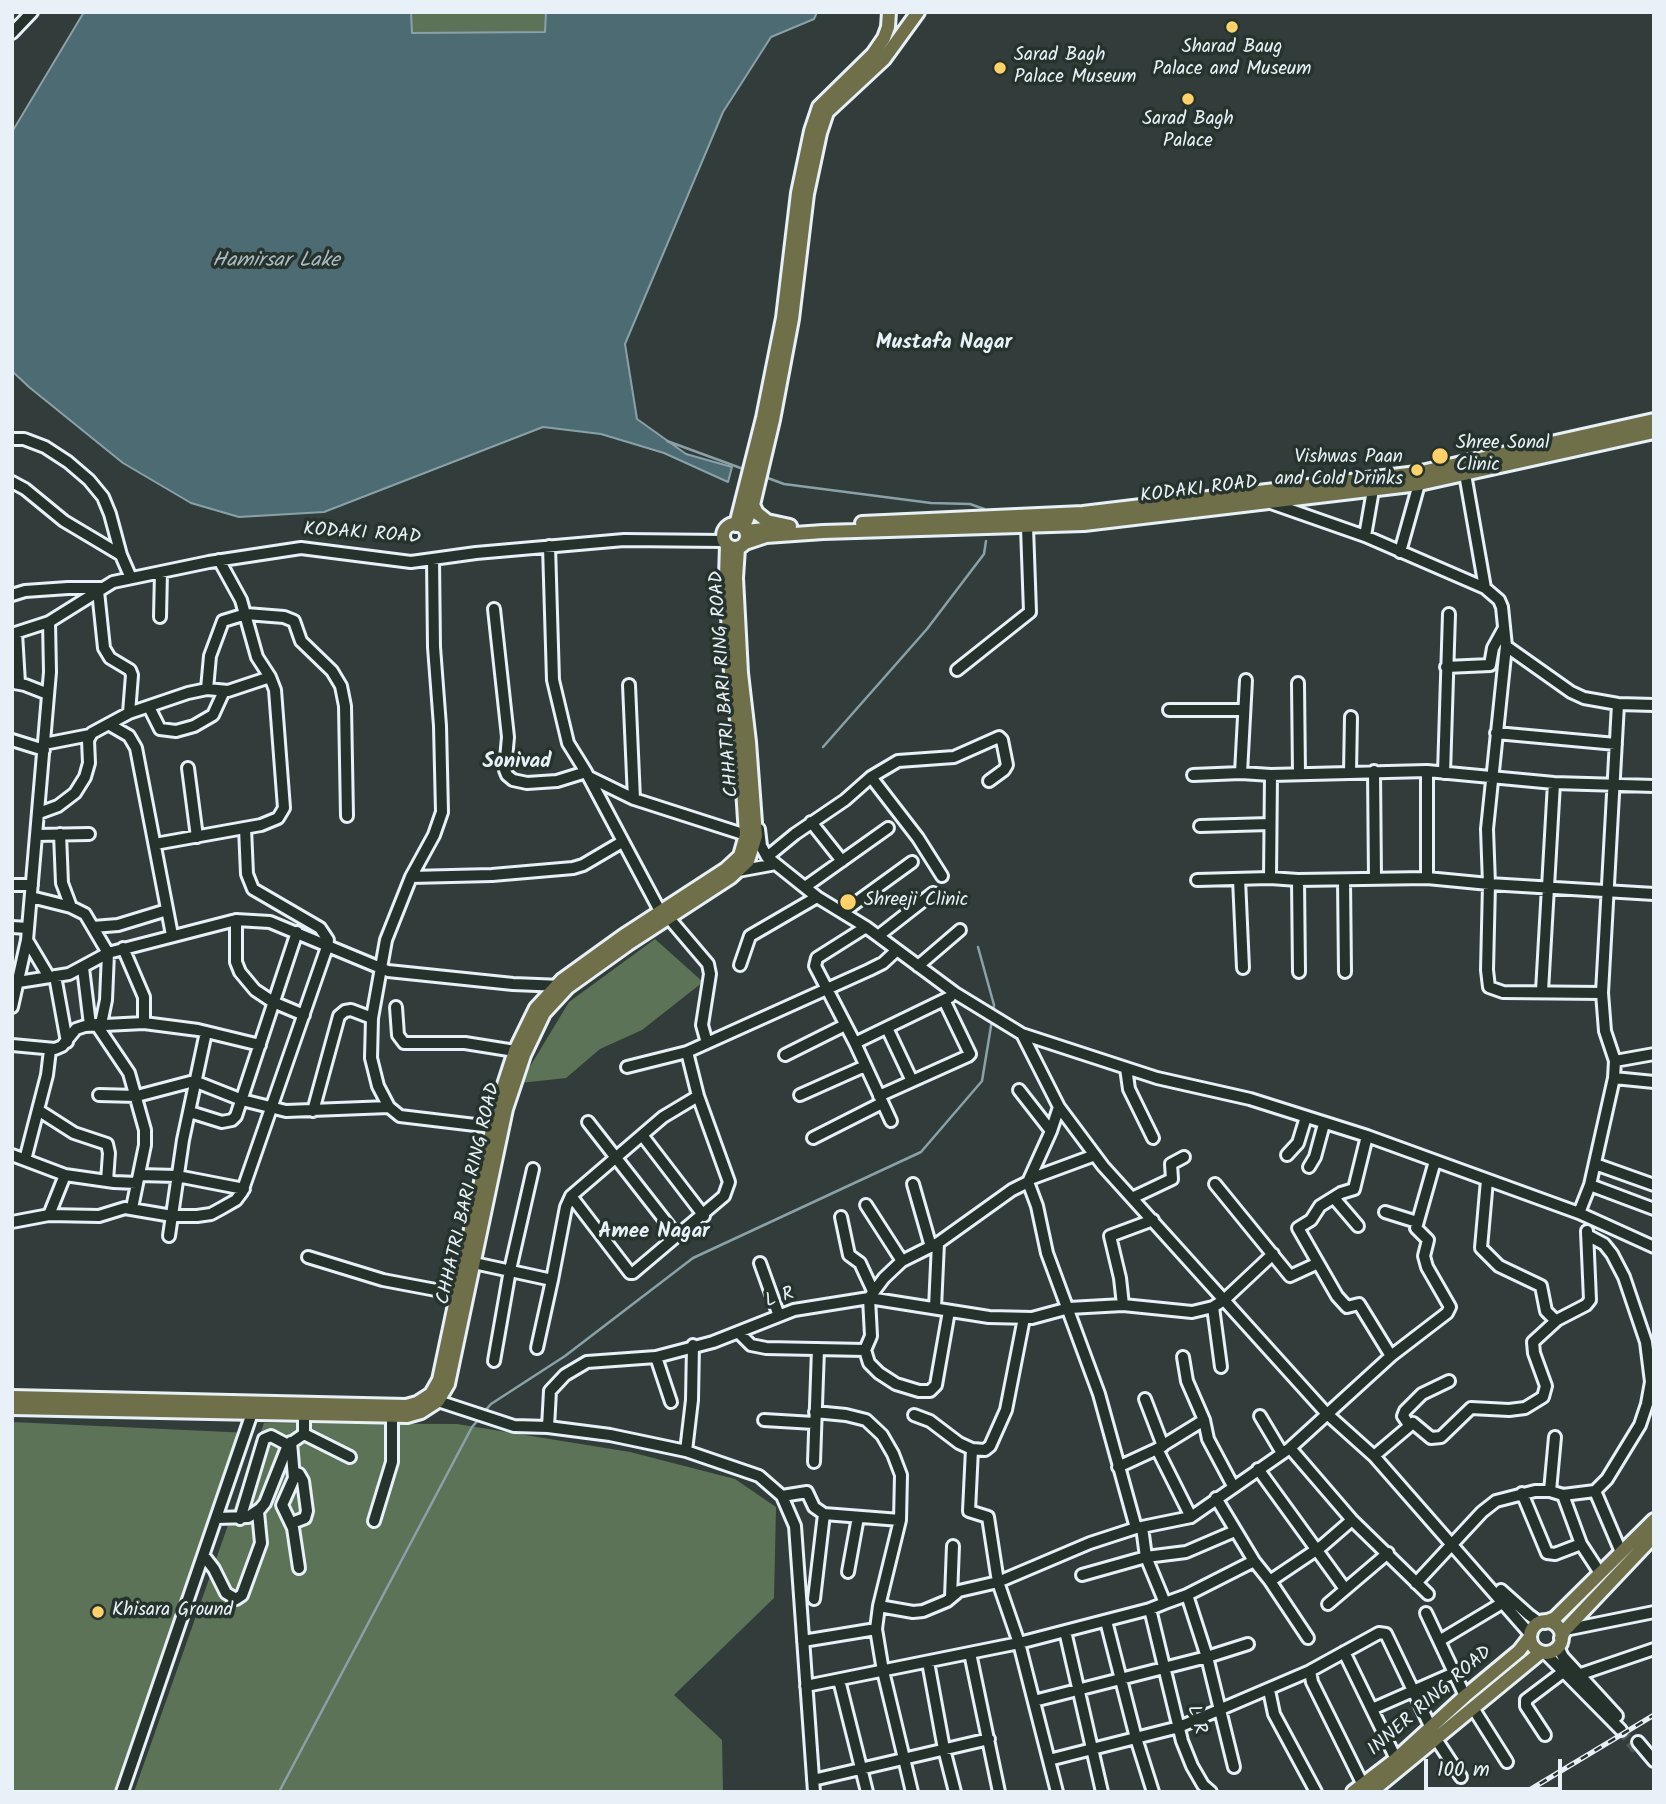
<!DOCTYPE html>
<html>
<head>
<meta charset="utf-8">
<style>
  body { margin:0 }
  #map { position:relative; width:1666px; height:1804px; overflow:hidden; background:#323d3b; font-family:Kalam,sans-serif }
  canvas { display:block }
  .frame { position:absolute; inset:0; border:14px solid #e8f1f8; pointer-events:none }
  .scale { position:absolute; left:1424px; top:1759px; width:138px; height:32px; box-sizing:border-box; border:4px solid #e8f1f8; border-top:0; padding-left:9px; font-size:21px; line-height:24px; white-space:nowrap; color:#e8f1f8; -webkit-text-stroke:5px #26332d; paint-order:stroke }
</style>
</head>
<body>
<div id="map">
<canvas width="1666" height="1804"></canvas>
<div class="frame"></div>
<div class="scale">100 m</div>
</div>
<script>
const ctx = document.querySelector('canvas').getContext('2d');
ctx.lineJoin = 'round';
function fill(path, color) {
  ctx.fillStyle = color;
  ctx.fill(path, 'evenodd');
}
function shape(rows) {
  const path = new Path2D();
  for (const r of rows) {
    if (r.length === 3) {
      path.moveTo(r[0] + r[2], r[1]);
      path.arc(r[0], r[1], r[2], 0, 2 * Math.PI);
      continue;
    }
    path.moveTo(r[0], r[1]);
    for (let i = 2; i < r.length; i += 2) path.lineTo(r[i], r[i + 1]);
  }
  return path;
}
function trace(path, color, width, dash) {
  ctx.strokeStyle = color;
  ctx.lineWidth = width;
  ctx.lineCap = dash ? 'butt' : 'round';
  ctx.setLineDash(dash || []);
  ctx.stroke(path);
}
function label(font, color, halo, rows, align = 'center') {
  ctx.font = font + ' Kalam,sans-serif';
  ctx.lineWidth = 7;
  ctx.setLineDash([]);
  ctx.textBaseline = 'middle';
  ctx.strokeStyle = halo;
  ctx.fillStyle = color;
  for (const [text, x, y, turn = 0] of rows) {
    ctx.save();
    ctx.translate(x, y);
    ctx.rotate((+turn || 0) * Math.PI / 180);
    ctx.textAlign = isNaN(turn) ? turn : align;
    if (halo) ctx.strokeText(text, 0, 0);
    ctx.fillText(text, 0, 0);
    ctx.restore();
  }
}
fill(shape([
  [411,12,546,12,546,32,411,33],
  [655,939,703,982,642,1030,600,1049,566,1078,520,1083,569,1002],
  [12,1422,250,1433,115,1792,12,1792],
  [264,1423,457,1424,630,1452,735,1479,776,1507,774,1598,674,1695,722,1740,723,1792,134,1792]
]), '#5d7357');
const water = shape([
  [84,12,411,12,412,33,545,32,546,12,817,12,814,19,771,37,723,112,625,344,637,419,686,454,732,467,728,482,664,453,601,434,543,427,324,512,239,517,191,503,123,463,29,387,12,371,12,132,84,12]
]);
fill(water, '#4c6b73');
trace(water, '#8aa1a8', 2);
trace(shape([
  [667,441,746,470],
  [765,477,784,484,931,503,970,504,984,509],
  [823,747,927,629,984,554,986,541],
  [978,947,994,1005,993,1013],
  [483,1413,491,1404,565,1356,693,1258,921,1152,982,1081,992,1020],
  [279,1792,472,1427,479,1419]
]), '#8aa1a8', 2.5);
trace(shape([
  [1621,1730,1637,1751]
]), '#4d5857', 10, [10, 5]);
const minor = shape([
  [12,33,32,12],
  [12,439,24,439,45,447,68,462,89,480,103,497,110,514,121,555,131,578],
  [1465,474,1485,588,1499,600,1502,607,1506,646,1487,829,1489,884,1487,970,1489,987,1503,992,1602,993],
  [12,482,25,489,64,521,121,555],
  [1268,502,1365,536,1485,588],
  [1365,536,1373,490],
  [549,546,553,680,568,743,586,772,660,911],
  [1400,552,1419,484],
  [433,559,434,647,440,726,442,812,434,835,411,877,386,940,372,1018,371,1058,378,1086,389,1107,400,1116,492,1127],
  [98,591,104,648,110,658,130,670,132,675,129,713],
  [12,595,25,591,68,588,103,588],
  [494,609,508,737,505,770,507,775,513,780,527,783,557,781,586,772],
  [160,617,161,572],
  [16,633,19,683],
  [12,634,49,622,113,582,209,562,301,548,411,562,476,553,624,540,724,541],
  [1506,646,1571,692,1584,698,1618,704,1654,705],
  [1446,667,1490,665,1493,648,1504,628],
  [957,670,1030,612,1027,527],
  [1246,680,1241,773,1271,775,1427,771,1554,783,1654,786],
  [14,683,25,685,48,694],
  [1298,683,1299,774],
  [629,685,634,799],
  [207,689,210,656,223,621,246,614,284,617,294,621,301,641,332,671,341,686,345,706,347,816],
  [149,707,160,729,176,731,194,726,213,715,224,691],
  [1169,710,1244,710],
  [110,725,129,736,136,748,172,935],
  [1496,733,1616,744],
  [12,740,44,750],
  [44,744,90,735],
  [188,768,197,837],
  [1374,771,1375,879],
  [1427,771,1427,878],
  [1350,772,1351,717],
  [1444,773,1449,614],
  [1193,775,1241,773],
  [1271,775,1270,878,1298,880,1427,878,1489,884,1654,894],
  [589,777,634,799,746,835],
  [871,777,918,838,942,876],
  [39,813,58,806,75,793,85,777,89,763,88,740,92,733,129,713,188,693,207,689,228,691,270,677],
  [811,822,842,861],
  [1200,826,1270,824],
  [759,829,761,846,767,857,817,897,866,927,955,993,1022,1034,1157,1078,1250,1099,1367,1136,1579,1213,1654,1247],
  [60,834,62,883,71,907,85,914,108,953,106,1000,101,1024],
  [37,835,89,834],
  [155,844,261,825,278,818,284,808,275,690,270,677,257,657,241,600,219,560],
  [767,857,795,834,845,800,871,777,898,761,954,757,999,737,1002,740,1007,765,1004,770,989,781],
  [738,871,776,864],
  [411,877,492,875,573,868,583,865,622,842],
  [1239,879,1243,968],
  [1197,880,1270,878],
  [1298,880,1299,972],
  [1344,880,1345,972],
  [12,885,32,885],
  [805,887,888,828],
  [31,897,71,907],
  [843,912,912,862],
  [668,917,708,964,710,974,702,1025,707,1043],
  [236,920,236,962,240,972,255,990,273,1002,304,1015],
  [12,927,28,928],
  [93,927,118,925,167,910],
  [866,927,817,958,815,966,855,1043,891,1121],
  [878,936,933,893],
  [27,940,49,977],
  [123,948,144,997,144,1023],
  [740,965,750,936,817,897],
  [918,966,960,930],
  [83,968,90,1025],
  [55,976,67,1042],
  [12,983,69,974,108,953,236,920,270,922,388,971,513,984,562,986],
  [1542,991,1554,783],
  [12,1007,27,940,50,672,49,622],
  [396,1007,398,1035,404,1043,465,1043,515,1051],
  [96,1024,129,1073,145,1130,145,1145,132,1208],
  [887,1028,912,1081],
  [1022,1034,1059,1107,1103,1166,1326,1413,1374,1456,1530,1634],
  [855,1043,950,997],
  [12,1045,55,1049,62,1046,76,1029,85,1026,144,1023,198,1030,260,1045],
  [785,1055,845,1025],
  [1615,1061,1654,1054],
  [627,1067,687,1052,869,970,883,963,897,950],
  [1126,1068,1129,1089,1153,1138],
  [1614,1078,1654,1082],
  [1019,1090,1051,1131],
  [99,1095,137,1096,194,1081,242,1100,286,1111,389,1107],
  [800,1095,865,1066],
  [879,1096,968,1056,970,1054,944,1000],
  [1059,1107,1051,1131,1028,1182,1037,1206,1047,1253,1099,1394,1136,1528,1142,1527,1146,1557,1165,1603,1150,1609,1182,1741,1192,1766,1203,1785,1211,1792],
  [38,1110,74,1133,107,1144,109,1153,107,1181],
  [313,1111,339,1016,345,1011,351,1010,372,1018],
  [190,1112,222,1122,232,1120,236,1116,297,932],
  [588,1122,677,1236],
  [642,1135,704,1216],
  [1367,1136,1354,1189,1341,1193,1320,1206,1311,1220,1298,1228,1337,1296,1347,1307,1359,1304,1391,1356],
  [813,1138,882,1103],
  [12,1155,65,1175,114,1182,137,1183],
  [1287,1155,1298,1143,1306,1117],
  [25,1160,47,1075,50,1050],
  [1595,1164,1654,1185],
  [1309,1167,1315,1157,1324,1124],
  [139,1175,177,1176,244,1189],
  [1030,1179,1095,1155],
  [1487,1180,1481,1248,1499,1266,1541,1286,1546,1311,1556,1321],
  [913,1184,931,1247],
  [1215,1184,1290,1276,1316,1264],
  [1590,1185,1654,1209],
  [571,1196,630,1273,633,1273,724,1196,729,1182,698,1096,687,1052],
  [1132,1198,1172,1179,1171,1164,1184,1157],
  [1334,1198,1358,1226],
  [866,1205,902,1261],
  [1385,1212,1417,1222],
  [1579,1213,1590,1185,1614,1078,1615,1061,1605,1031,1602,993,1618,704],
  [49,1215,65,1175],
  [841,1217,849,1255,860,1263,873,1291],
  [12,1222,49,1215,99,1216,125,1208,172,1216,197,1216,211,1214,222,1208,236,1200,242,1192,327,947,328,940,320,928,253,889,247,874,245,828],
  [169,1236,183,1140,206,1032],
  [308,1257,383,1280,457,1294],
  [474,1263,552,1280,566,1207,571,1196,663,1117,698,1096],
  [760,1263,779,1316],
  [1123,1305,1120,1278,1110,1236,1153,1220],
  [1213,1307,1221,1367],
  [935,1308,938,1243],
  [949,1311,936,1385,930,1391,919,1391,896,1384,879,1373,869,1363,865,1350,871,1336,869,1298,884,1278,902,1261,938,1243,1012,1190,1028,1182],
  [738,1332,751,1345,766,1348,865,1350],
  [537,1348,552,1280],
  [656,1357,671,1402],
  [1183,1357,1187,1381,1204,1420,1208,1439,1233,1486],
  [494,1361,510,1270,533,1169],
  [1145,1399,1163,1446],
  [438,1401,514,1426,548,1427,610,1435,686,1451,759,1476,782,1496,795,1526,814,1792],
  [815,1412,846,1415,866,1420,882,1435,893,1454,901,1475,900,1520,879,1606,876,1629,883,1671,912,1792],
  [914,1415,930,1421,959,1443,972,1449,985,1450,990,1446,1006,1410,1024,1318],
  [1260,1416,1282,1453],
  [764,1420,814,1423],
  [1409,1425,1403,1416,1405,1411,1422,1394,1449,1381],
  [548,1427,550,1391,565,1375,587,1362,656,1357,713,1342,794,1310,869,1298,989,1317,1032,1318,1069,1308,1123,1305,1192,1312,1213,1307,1224,1300,1273,1254],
  [304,1434,350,1457],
  [291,1442,294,1478,282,1505,293,1528,299,1568],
  [1290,1448,1352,1520,1428,1594],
  [972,1449,969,1511,988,1517,998,1582,1019,1643,1057,1792],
  [1157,1449,1191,1517],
  [686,1451,692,1400,693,1345],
  [1374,1456,1413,1423,1431,1438,1441,1437,1471,1408,1509,1410,1525,1408,1543,1397,1546,1386,1534,1353,1533,1342,1557,1320,1586,1305,1590,1300,1587,1231],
  [814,1462,818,1349],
  [1118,1467,1157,1449,1204,1420],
  [1258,1469,1345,1589],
  [1550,1491,1555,1437],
  [1595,1491,1621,1552],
  [1522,1493,1547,1553,1555,1554,1581,1544],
  [1563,1495,1581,1544,1600,1573],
  [782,1496,807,1492,814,1507,824,1514,900,1520],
  [1216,1498,1254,1561,1270,1581,1308,1638],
  [217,1518,248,1517,260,1509,265,1503,288,1445,304,1434,304,1414],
  [240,1519,264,1439,271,1436,288,1445],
  [374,1521,392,1462,392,1415],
  [292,1523,305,1518,307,1511,303,1481,299,1474,294,1472],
  [1142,1527,1191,1517,1290,1448,1391,1356,1447,1313,1450,1307,1427,1267,1424,1256,1428,1240,1416,1228,1435,1161],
  [204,1556,214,1569,226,1593,236,1599,242,1595,261,1543,258,1512],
  [848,1572,858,1517],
  [1082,1575,1146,1557,1186,1552,1235,1531],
  [1270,1581,1322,1546,1352,1520],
  [1416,1583,1482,1512,1496,1501,1535,1491,1550,1491,1563,1495,1595,1491,1607,1479,1640,1425,1647,1404,1651,1382,1646,1342,1624,1277,1612,1254,1604,1244,1587,1235],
  [1501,1590,1529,1615,1540,1623],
  [1187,1595,1207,1657,1234,1767],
  [951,1597,953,1546],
  [814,1599,824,1514],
  [1165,1603,1187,1595,1254,1561],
  [1328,1604,1388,1553],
  [879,1606,913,1612,923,1611,947,1601,959,1591,998,1582,1090,1543,1136,1528],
  [1426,1613,1465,1696],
  [1106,1621,1136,1738,1153,1792],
  [1565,1630,1654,1612],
  [1065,1631,1102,1792],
  [803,1641,876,1629],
  [1439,1641,1504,1602],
  [1558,1647,1563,1657,1617,1716],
  [1344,1652,1396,1759],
  [970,1653,999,1792],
  [1545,1653,1621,1730],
  [928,1662,944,1749,955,1792],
  [1310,1671,1312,1682,1363,1785],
  [1578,1675,1654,1649],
  [839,1680,867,1792],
  [806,1686,1019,1643,1150,1609],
  [1269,1690,1274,1714,1316,1792],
  [1034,1701,1207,1657,1248,1644],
  [1473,1708,1507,1762],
  [1372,1709,1454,1673],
  [1545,1735,1526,1706,1526,1700,1563,1672],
  [1436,1739,1461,1777],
  [1638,1742,1654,1761],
  [1049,1760,1179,1727,1310,1671,1379,1633,1386,1634,1431,1728],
  [813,1780,989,1739],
  [122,1792,252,1413]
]);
const major = shape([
  [753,505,757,513,767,521,790,526],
  [862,523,1083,513,1417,473,1654,420],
  [735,536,12],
  [736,525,763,418,783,318,798,193,811,131,819,107,873,54,884,38,888,27,889,12],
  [744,526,753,505,773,420,792,319,807,194,820,133,827,112,884,59,918,12],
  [746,531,774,528],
  [745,543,766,536,823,532,1084,524,1419,484,1654,432],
  [12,1397,406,1406,417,1403,431,1394,439,1380,497,1106,515,1051,536,1008,562,980,623,936,726,869,740,856,746,835,740,743,731,674,726,577,727,545],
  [12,1408,407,1416,421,1412,438,1401,448,1384,506,1109,524,1055,544,1013,568,987,628,944,731,877,748,861,756,836,749,742,741,673,736,578,738,548],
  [1546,1637,16],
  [1545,1622,1555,1618,1654,1520],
  [1561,1638,1565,1630,1654,1536],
  [1353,1792,1396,1759,1465,1696,1519,1651,1530,1637],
  [1371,1792,1541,1652]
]);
trace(minor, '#e8f1f8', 16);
trace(major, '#e8f1f8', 18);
trace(minor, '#26332d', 10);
trace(major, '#6f704a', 12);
const rail = shape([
  [1526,1792,1654,1715]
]);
trace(rail, '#e8f1f8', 5);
trace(rail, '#26332d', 2.5, [8]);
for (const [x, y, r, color] of [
  [1232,27,7,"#ffd166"],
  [1000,68,7,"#ffd166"],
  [1188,99,7,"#ffd166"],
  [1440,456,9,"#ffd166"],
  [1417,470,7,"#ffd166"],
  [848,902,9,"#ffd166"],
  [98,1612,7,"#ffd166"]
]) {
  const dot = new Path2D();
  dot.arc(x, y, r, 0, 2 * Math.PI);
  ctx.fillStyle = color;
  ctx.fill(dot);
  trace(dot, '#26332d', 2.5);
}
label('19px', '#e8f1f8', '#26332d', [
  ["Sharad Baug",1232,49,"center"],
  ["Palace and Museum",1232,71,"center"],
  ["Sarad Bagh",1014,57],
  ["Palace Museum",1014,79],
  ["Sarad Bagh",1188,121,"center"],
  ["Palace",1188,143,"center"],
  ["Shree Sonal",1456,445],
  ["Clinic",1456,467],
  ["Vishwas Paan",1403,459,"right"],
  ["and Cold Drinks",1403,481,"right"],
  ["Shreeji Clinic",864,902],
  ["Khisara Ground",112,1612]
], 'left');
label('19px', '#e8f1f8', '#26332d', [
  ["KODAKI ROAD",1199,491,-7],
  ["KODAKI ROAD",362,535,4],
  ["CHHATRI BARI RING ROAD",726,684,-94],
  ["CHHATRI BARI RING ROAD",470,1194,-77],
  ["L R",780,1299,-18],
  ["INNER RING ROAD",1431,1702,-41],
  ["L R",1195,1720,74]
]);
label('italic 21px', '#aabbc3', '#26332d', [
  ["Hamirsar Lake",276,262]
]);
label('bold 21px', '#e8f1f8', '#26332d', [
  ["Mustafa Nagar",944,344],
  ["Sonivad",517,763],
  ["Amee Nagar",654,1233]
]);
</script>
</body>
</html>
